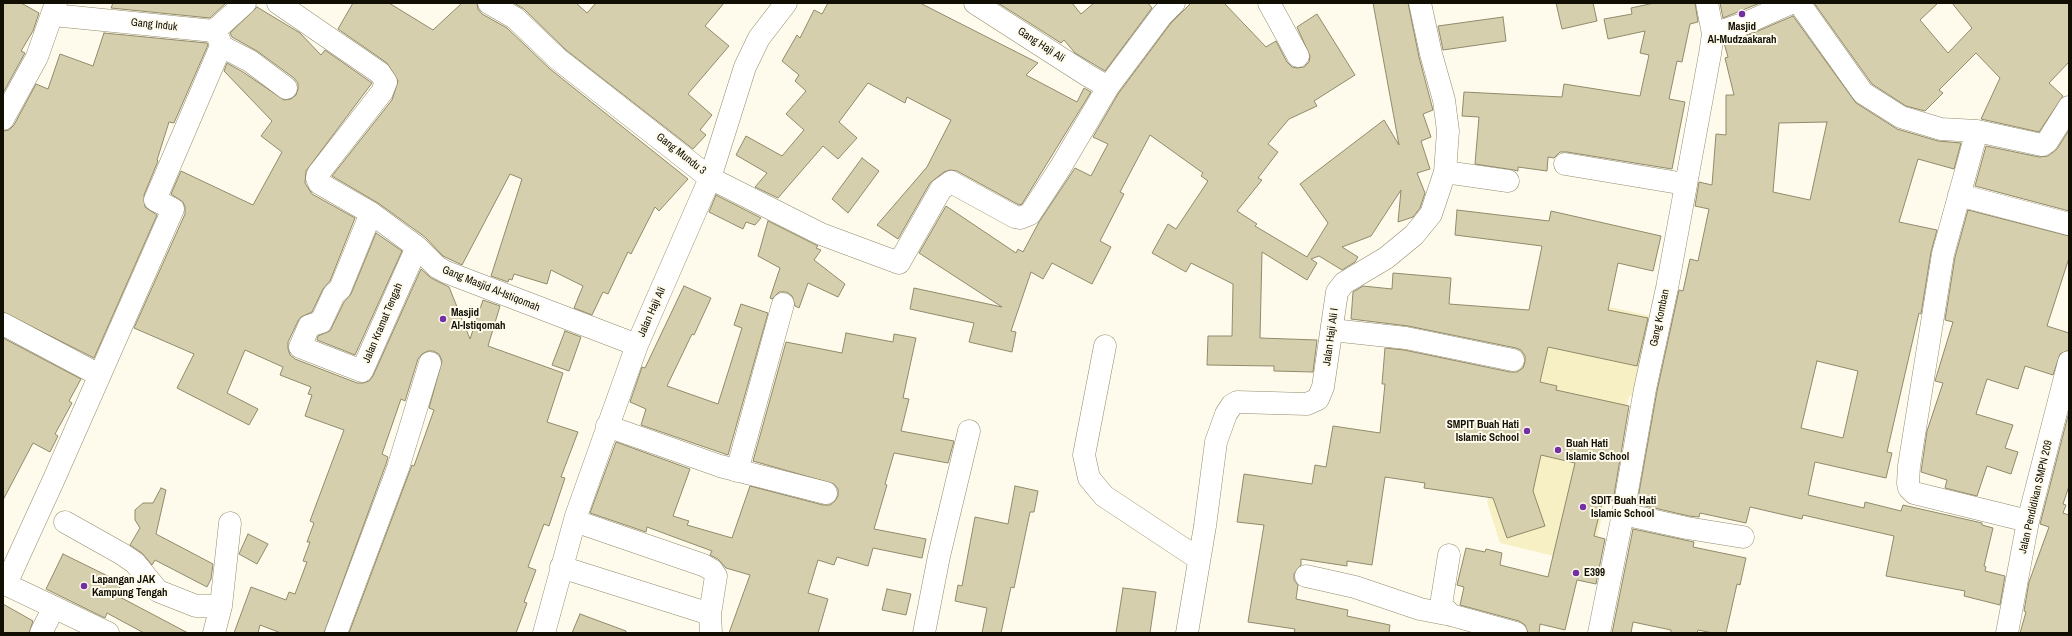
<!DOCTYPE html>
<html>
<head>
<meta charset="utf-8">
<style>
  body { margin:0 }
  #map { position:relative; width:2072px; height:636px; overflow:hidden; background:#fefbed; font-family:"Archivo Narrow",sans-serif }
  canvas { display:block }
  .frame { position:absolute; inset:0; border:4px solid #110e03; pointer-events:none }
</style>
</head>
<body>
<div id="map">
<canvas width="2072" height="636"></canvas>
<div class="frame"></div>
</div>
<script>
const ctx = document.querySelector('canvas').getContext('2d');
ctx.lineJoin = 'round';
function fill(path, color) {
  ctx.fillStyle = color;
  ctx.fill(path, 'evenodd');
}
function shape(rows) {
  const path = new Path2D();
  for (const r of rows) {
    path.moveTo(r[0], r[1]);
    for (let i = 2; i < r.length; i += 2) path.lineTo(r[i], r[i + 1]);
  }
  return path;
}
function trace(path, color, width, dash) {
  ctx.strokeStyle = color;
  ctx.lineWidth = width;
  ctx.lineCap = dash ? 'butt' : 'round';
  ctx.setLineDash(dash || []);
  ctx.stroke(path);
}
function label(font, color, halo, rows, align = 'center') {
  ctx.font = font + ' "Archivo Narrow",sans-serif';
  ctx.lineWidth = 4;
  ctx.setLineDash([]);
  ctx.textBaseline = 'middle';
  ctx.strokeStyle = halo;
  ctx.fillStyle = color;
  for (const [text, x, y, turn = 0] of rows) {
    ctx.save();
    ctx.translate(x, y);
    ctx.rotate((+turn || 0) * Math.PI / 180);
    ctx.textAlign = isNaN(turn) ? turn : align;
    if (halo) ctx.strokeText(text, 0, 0);
    ctx.fillText(text, 0, 0);
    ctx.restore();
  }
}
fill(shape([
  [1533,290,1655,317,1637,397,1629,396,1591,565,1500,543,1487,502]
]), '#f8f0c5');
const building = shape([
  [3,3,21,3,39,13,33,31,21,51,25,53,3,93,3,3],
  [113,3,226,3,210,18,111,8,113,3],
  [353,3,389,3,433,30,462,3,477,3,478,9,482,14,507,28,550,69,688,179,659,211,655,207,631,254,628,252,608,294,603,292,592,315,574,308,583,286,551,270,547,284,514,274,512,280,509,279,508,282,491,276,522,179,510,174,462,265,443,256,425,237,378,203,332,176,392,100,398,81,387,63,338,29,353,3],
  [514,3,576,3,587,13,596,3,724,3,705,26,729,46,688,94,712,115,700,130,706,135,693,149,566,50,524,9,514,3],
  [828,3,920,3,1038,63,1026,75,1077,102,1084,88,1091,92,1022,204,1019,205,957,171,950,170,944,172,930,183,898,239,877,225,927,167,951,120,907,97,905,103,868,83,839,122,857,138,838,159,823,146,778,198,755,187,767,173,736,155,746,136,782,156,804,130,786,114,806,91,795,81,799,75,782,61,797,35,800,38,814,10,822,14,828,3],
  [998,3,1072,3,1081,14,1094,3,1148,3,1152,8,1105,71,1075,53,1064,40,1061,43,998,3],
  [1191,3,1224,3,1266,47,1276,41,1287,62,1292,67,1297,68,1304,67,1309,62,1310,56,1297,27,1317,14,1355,75,1314,101,1317,106,1289,119,1268,144,1278,152,1258,178,1262,180,1237,211,1257,224,1255,226,1307,257,1328,223,1300,184,1384,120,1399,145,1373,3,1408,3,1419,57,1433,110,1423,114,1431,137,1421,141,1430,169,1417,173,1425,193,1420,208,1413,217,1398,222,1401,190,1371,236,1342,247,1358,257,1355,262,1342,270,1319,256,1311,259,1317,263,1307,280,1262,252,1260,338,1317,340,1313,372,1274,371,1274,366,1207,365,1208,336,1232,336,1233,284,1191,263,1186,272,1152,253,1168,224,1176,229,1208,181,1201,176,1203,173,1150,135,1120,192,1124,194,1100,241,1111,247,1092,284,1052,263,1043,279,1031,272,1011,331,1016,332,1012,352,969,342,974,323,910,309,914,288,1002,307,919,253,946,206,1016,253,1018,249,1023,252,1039,222,1075,168,1091,176,1108,144,1093,137,1118,94,1171,23,1191,3],
  [1556,3,1593,3,1597,21,1562,29,1556,3],
  [1654,3,1695,3,1698,22,1690,24,1682,62,1677,61,1669,99,1685,102,1672,169,1567,152,1560,152,1554,158,1548,157,1547,171,1518,167,1518,171,1514,170,1475,164,1479,117,1462,116,1464,92,1562,97,1564,84,1640,96,1649,55,1640,53,1645,31,1608,39,1604,19,1632,14,1631,8,1654,3],
  [1720,3,1760,3,1723,18,1720,3],
  [1814,3,1938,3,1920,20,1948,53,1972,28,1952,3,2069,3,2069,62,2049,83,2063,96,2039,132,1981,119,2000,78,1976,53,1939,90,1943,93,1925,111,1906,106,1872,84,1814,3],
  [257,7,300,33,321,55,325,50,372,83,306,171,305,183,312,194,355,218,330,281,323,289,312,312,301,317,298,321,288,342,288,349,290,355,295,359,357,383,363,383,369,381,373,376,421,269,431,278,449,287,470,339,483,300,500,306,488,346,563,373,547,422,578,432,561,477,565,478,549,526,544,524,528,567,536,570,524,602,527,603,516,633,349,633,412,465,414,466,434,410,429,408,442,361,439,354,433,351,428,351,422,354,418,359,405,401,401,399,382,454,388,457,386,464,324,633,281,633,260,625,258,633,234,633,251,587,286,600,289,592,295,594,307,562,303,561,310,542,307,542,314,523,310,521,344,430,305,416,312,395,308,394,311,387,280,375,283,367,245,350,227,393,258,409,249,425,177,388,194,354,134,328,185,214,185,207,183,202,171,194,181,171,253,205,282,152,261,136,272,121,224,71,227,63,243,72,284,100,291,99,296,95,298,89,298,83,294,78,257,51,232,37,230,33,257,7],
  [1793,16,1856,103,1897,129,1938,141,1961,143,1954,169,1918,159,1899,222,1937,230,1931,252,1921,314,1919,313,1887,452,1892,453,1886,478,1815,462,1808,495,1864,508,1865,502,1901,511,1903,505,1982,523,1982,525,1993,528,1984,566,1986,567,1985,571,2005,576,2000,605,1964,596,1965,591,1886,576,1894,536,1803,515,1802,519,1750,507,1746,523,1700,513,1699,517,1689,516,1637,504,1657,391,1679,290,1683,291,1690,259,1698,261,1709,209,1695,206,1699,182,1712,185,1716,134,1726,135,1726,95,1734,95,1725,58,1728,57,1724,43,1751,34,1793,16],
  [1827,122,1810,200,1773,192,1779,123,1827,122],
  [1817,361,1858,371,1843,438,1801,428,1817,361],
  [1503,17,1506,41,1443,50,1438,26,1503,17],
  [104,33,207,43,208,45,174,123,169,122,157,160,158,161,144,195,145,207,157,215,94,358,3,312,3,131,9,130,14,125,36,84,48,89,60,54,93,66,104,33],
  [2069,130,2069,211,1975,186,1986,146,2039,157,2048,156,2057,149,2069,130],
  [862,158,879,171,848,213,832,199,862,158],
  [716,195,761,218,755,225,746,222,743,229,709,212,716,195],
  [1457,210,1549,221,1551,211,1661,236,1653,271,1618,263,1608,310,1648,318,1637,366,1548,347,1540,382,1557,386,1556,390,1629,406,1613,501,1603,499,1594,536,1605,539,1596,584,1577,580,1565,630,1540,624,1539,633,1528,633,1525,625,1519,621,1460,605,1464,587,1457,585,1466,548,1485,552,1486,549,1502,553,1500,565,1548,577,1575,463,1541,455,1533,491,1545,526,1507,538,1493,498,1424,488,1425,483,1385,477,1372,565,1347,561,1347,566,1301,559,1301,565,1294,574,1294,580,1298,585,1296,599,1348,610,1347,616,1390,625,1389,633,1294,633,1295,629,1248,622,1264,525,1237,522,1244,474,1312,484,1315,465,1326,467,1333,426,1380,433,1385,384,1382,384,1385,348,1404,350,1510,372,1517,372,1523,368,1525,362,1525,356,1521,350,1516,348,1408,326,1351,319,1353,292,1363,286,1392,289,1393,273,1451,278,1449,304,1529,310,1542,246,1455,235,1457,210],
  [1968,210,2069,236,2069,258,2047,326,2069,333,2069,350,2060,354,2053,375,2025,366,2018,389,1987,379,1976,414,2013,425,2005,448,2018,452,2011,474,1987,466,1977,496,1945,488,1947,480,1921,472,1927,431,1943,383,1935,381,1953,322,1945,320,1955,257,1968,210],
  [768,221,818,246,816,248,821,250,814,260,845,284,838,297,808,283,799,308,795,306,792,296,787,292,779,292,772,299,770,298,780,268,758,256,768,221],
  [376,233,402,251,355,355,317,340,318,336,330,331,344,302,351,294,376,233],
  [684,286,711,298,694,335,692,334,667,386,718,404,742,328,734,325,741,304,768,313,728,455,641,425,646,409,630,402,642,367,645,368,684,286],
  [565,331,581,337,569,371,552,365,565,331],
  [846,333,893,342,894,334,916,338,903,398,909,399,901,431,954,441,948,463,894,453,885,484,887,485,874,529,926,539,922,558,873,548,868,566,837,557,834,565,818,560,808,593,828,599,818,633,729,633,750,575,726,568,718,559,710,555,712,551,647,527,646,532,590,513,616,442,690,469,673,516,689,521,687,525,732,538,750,486,823,505,830,505,835,501,838,496,838,489,834,484,753,461,786,342,842,353,846,333],
  [3,338,81,379,69,401,72,403,55,434,58,436,50,452,33,443,3,500,3,338],
  [2069,412,2069,486,2063,504,2066,505,2063,513,2069,515,2069,633,2020,633,2026,612,2024,611,2029,582,2049,527,2040,524,2069,412],
  [1015,486,1038,491,1034,512,1030,512,1014,588,1011,587,1001,633,982,633,987,608,955,601,958,585,962,586,975,517,1008,524,1015,486],
  [161,488,166,490,156,534,213,564,211,579,207,587,155,560,152,565,142,553,130,545,140,528,135,520,135,510,143,503,153,503,161,488],
  [1633,529,1694,542,1693,547,1746,558,1740,585,1737,584,1726,633,1713,633,1698,630,1697,633,1671,633,1671,630,1633,622,1631,633,1612,633,1633,529],
  [248,534,268,544,257,564,239,554,248,534],
  [63,554,122,583,116,595,188,633,144,633,107,613,105,618,46,589,63,554],
  [1123,588,1156,592,1150,633,1116,633,1123,588],
  [887,589,911,594,906,615,882,610,887,589],
  [3,604,33,621,29,633,3,633,3,604],
  [580,614,626,631,626,633,572,633,580,614]
]);
fill(building, '#d6cfad');
trace(building, '#918a6a', 1);
const minor = shape([
  [278,3,380,73,386,82,382,92,318,174,317,178,319,183,371,213,417,247,437,267,446,272,637,345],
  [489,3,515,18,558,59,710,178,821,234,899,263,941,189,951,182,1015,217,1020,218,1030,214,1060,168,1108,87,1162,15,1174,3],
  [975,3,1087,75,1108,87],
  [1269,3,1298,56],
  [1799,3,1863,93,1901,117,1941,129,1977,131,2042,145,2047,142,2069,107],
  [53,15,214,31,245,3],
  [1713,34,1746,23,1791,3],
  [221,46,250,61,286,88],
  [3,119,37,57,56,3],
  [1977,131,1943,254,1909,466,1908,483,1909,488,1914,493,2028,521],
  [1565,164,1685,184],
  [1445,172,1508,181],
  [1959,195,2069,224],
  [371,213,340,289,334,294,321,322,309,326,300,347,362,371,417,247],
  [3,324,99,375],
  [1332,330,1406,338,1513,360],
  [1105,346,1084,455,1089,478,1104,496,1199,559],
  [607,426,720,466,826,493],
  [737,471,783,304],
  [1623,514,1687,528,1743,537],
  [575,521,703,565,712,570,716,576,710,614,711,633],
  [65,522,122,554,135,563,158,591,196,606,221,606,214,633],
  [1449,555,1441,605,1451,615],
  [561,567,710,614],
  [1306,576,1355,587,1420,609,1451,615,1516,633],
  [3,583,108,633],
  [6,584,54,479,173,209,155,200,221,46,219,39,214,31],
  [221,606,230,523],
  [41,633,54,607],
  [336,633,398,468,430,363],
  [544,633,576,516,637,345,710,178,745,67,759,38,786,3],
  [924,633,939,556,969,431],
  [1187,633,1205,526,1216,442,1226,414,1232,405,1237,402,1307,404,1318,399,1323,387,1337,292,1344,283,1386,258,1414,235,1431,214,1445,172,1448,131,1444,100,1431,54,1420,3],
  [1599,633,1623,514,1645,389,1667,288,1710,54,1713,34,1707,3],
  [2007,633,2028,521,2069,362]
]);
trace(minor, '#928b6b', 23);
trace(minor, '#fff', 22);
for (const [x, y, r, color] of [
  [1742,14,4,"#742fa3"],
  [443,319,4,"#742fa3"],
  [1527,431,4,"#742fa3"],
  [1558,450,4,"#742fa3"],
  [1583,507,4,"#742fa3"],
  [1576,573,4,"#742fa3"],
  [84,586,4,"#742fa3"]
]) {
  const dot = new Path2D();
  dot.arc(x, y, r, 0, 2 * Math.PI);
  ctx.fillStyle = color;
  ctx.fill(dot);
  trace(dot, '#fefbed', 1.5);
}
label('11px', '#110e03', '#fefbed', [
  ["Gang Induk",154,25,6],
  ["Gang Haji Ali",1041,45,33],
  ["Gang Mundu 3",681,154,38],
  ["Gang Masjid Al-Istiqomah",491,289,22],
  ["Jalan Haji Ali",652,312,-66],
  ["Gang Komban",1660,318,-78],
  ["Jalan Kramat Tengah",383,323,-67],
  ["Jalan Haji Ali I",1331,337,-82],
  ["Jalan Pendidikan SMPN 209",2036,497,-77]
]);
label('bold 11px', '#110e03', '#fefbed', [
  ["Masjid",1742,27,"center"],
  ["Al-Mudzaakarah",1742,40,"center"],
  ["Masjid",451,313],
  ["Al-Istiqomah",451,326],
  ["SMPIT Buah Hati",1519,425,"right"],
  ["Islamic School",1519,438,"right"],
  ["Buah Hati",1566,444],
  ["Islamic School",1566,457],
  ["SDIT Buah Hati",1591,501],
  ["Islamic School",1591,514],
  ["E399",1584,573],
  ["Lapangan JAK",92,580],
  ["Kampung Tengah",92,593]
], 'left');
</script>
</body>
</html>
